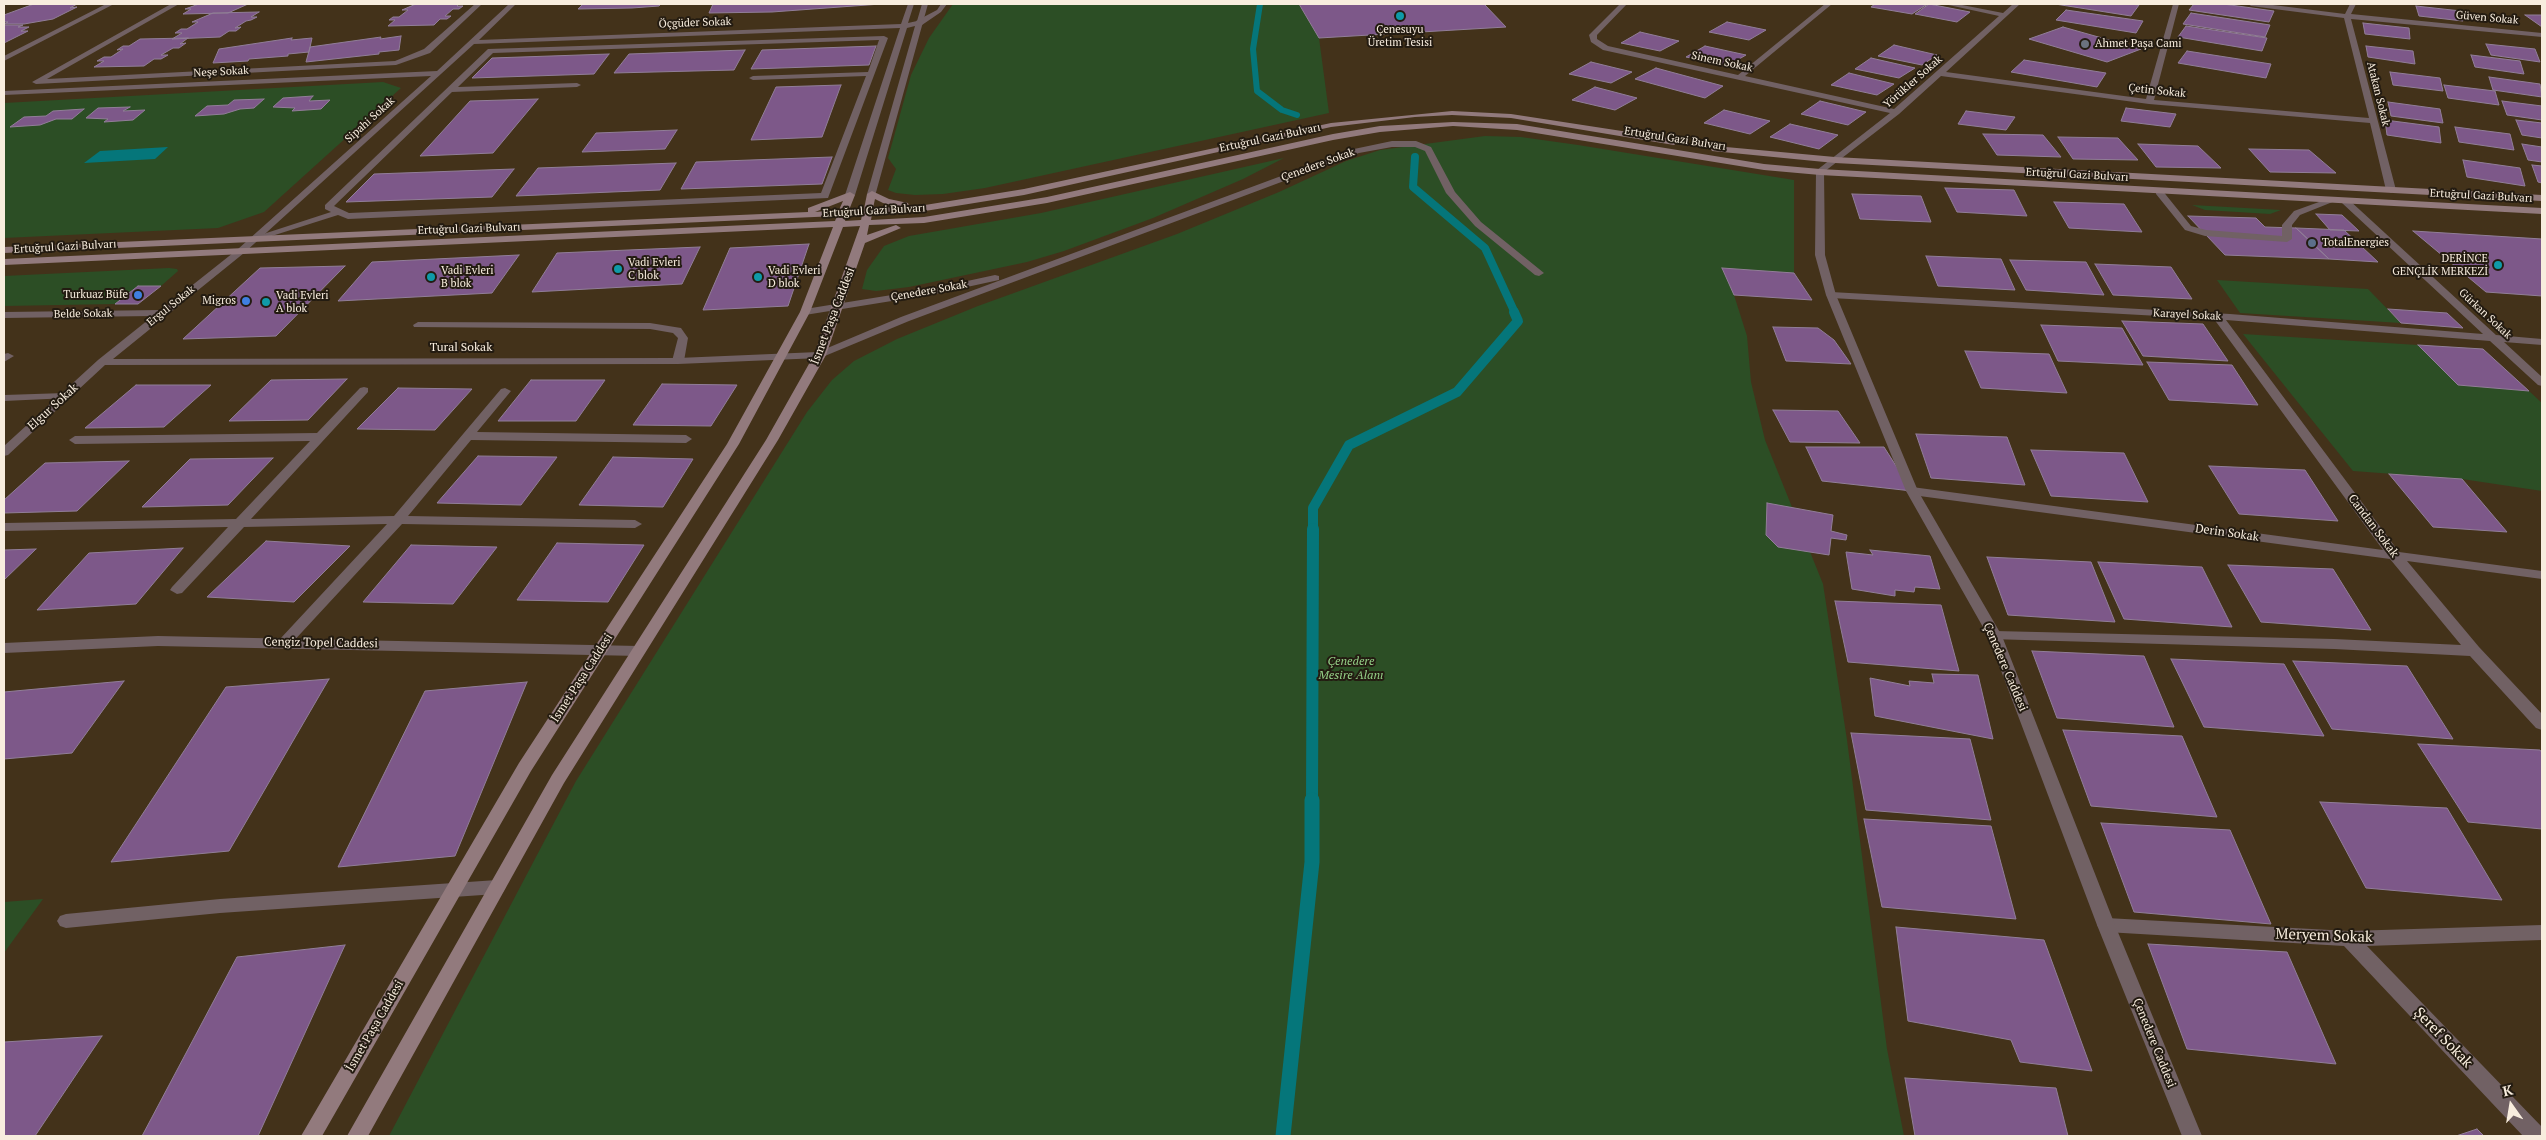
<!DOCTYPE html>
<html>
<head>
<meta charset="utf-8">
<style>
  body { margin:0 }
  #map { position:relative; width:2546px; height:1140px; overflow:hidden; background:#43321a; font-family:"PT Serif",serif }
  canvas { display:block }
  .frame { position:absolute; inset:0; border:5px solid #f8edde; pointer-events:none }
  .north { position:absolute; left:2486px; top:1080px; width:50px; height:50px; -webkit-text-stroke:4px #231b11; paint-order:stroke; rotate:347deg; font-size:14px; font-weight:700; line-height:20px; text-align:center; color:#f8edde }
  .north::after { content:''; display:block; margin:auto; width:18px; height:22px; background:#f8edde; clip-path:polygon(50% 0,100% 100%,50% 72%,0 100%) }
</style>
</head>
<body>
<div id="map">
<canvas width="2546" height="1140"></canvas>
<div class="frame"></div>
<div class="north">K</div>
</div>
<script>
const ctx = document.querySelector('canvas').getContext('2d');
ctx.lineJoin = 'round';
function fill(path, color) {
  ctx.fillStyle = color;
  ctx.fill(path, 'evenodd');
}
function shape(rows) {
  const path = new Path2D();
  for (const r of rows) {
    path.moveTo(r[0], r[1]);
    for (let i = 2; i < r.length; i += 2) path.lineTo(r[i], r[i + 1]);
  }
  return path;
}
function trace(path, color, width, dash) {
  ctx.strokeStyle = color;
  ctx.lineWidth = width;
  ctx.lineCap = dash ? 'butt' : 'round';
  ctx.setLineDash(dash || []);
  ctx.stroke(path);
}
function label(font, color, halo, rows, align = 'center') {
  ctx.font = font + ' "PT Serif",serif';
  ctx.lineWidth = 4;
  ctx.setLineDash([]);
  ctx.textBaseline = 'middle';
  ctx.strokeStyle = halo;
  ctx.fillStyle = color;
  for (const [text, x, y, turn = 0] of rows) {
    ctx.save();
    ctx.translate(x, y);
    ctx.rotate((+turn || 0) * Math.PI / 180);
    ctx.textAlign = isNaN(turn) ? turn : align;
    if (halo) ctx.strokeText(text, 0, 0);
    ctx.fillText(text, 0, 0);
    ctx.restore();
  }
}
fill(shape([
  [953,4,1299,4,1319,38,1329,113,985,188,943,194,915,195,896,193,888,190,896,169,888,158,911,75,929,38],
  [383,82,401,88,264,212,218,228,4,238,4,103],
  [1485,136,1521,137,1578,145,1794,180,1794,273,1722,268,1734,295,1747,336,1751,382,1765,440,1823,584,1847,740,1887,1049,1904,1136,389,1136,576,781,807,412,832,380,854,361,897,339,978,306,1177,234,1279,192,1346,161,1380,150],
  [1284,158,1243,179,1153,218,1064,251,1027,262,909,287,876,291,862,289,867,270,884,246,909,236,1041,213],
  [2192,205,2281,210,2270,214,2205,210],
  [169,268,177,269,178,271,161,286,138,286,115,304,4,306,4,276],
  [2217,280,2368,289,2401,323,2240,313],
  [2243,334,2418,345,2458,385,2529,391,2542,403,2542,491,2462,479,2353,471],
  [43,899,4,953,4,902]
]), '#2c4e25');
fill(shape([
  [168,147,155,159,84,163,100,151]
]), '#05767a');
trace(shape([
  [1260,4,1253,49,1257,91,1282,110,1297,115]
]), '#05767a', 6);
trace(shape([
  [1415,157,1413,187,1485,248,1515,313]
]), '#05767a', 8);
trace(shape([
  [1313,530,1313,508,1349,445,1457,392,1518,321,1514,312]
]), '#05767a', 10);
trace(shape([
  [1312,802,1313,529]
]), '#05767a', 12);
trace(shape([
  [1283,1136,1312,862,1312,800]
]), '#05767a', 15);
const building = shape([
  [34,4,77,4,70,8,77,7,53,19,24,24,4,24,8,22,4,22,4,15,34,4],
  [199,4,248,4,228,13,183,14,191,9,185,9,199,4],
  [416,4,459,4,457,6,463,6,459,9,453,9,445,16,451,16,447,19,440,19,434,25,388,26,395,20,389,20,393,17,399,17,408,10,402,10,416,4],
  [583,4,661,4,659,6,632,8,578,9,583,4],
  [709,4,881,4,772,12,709,13,713,4,709,4],
  [1299,4,1484,4,1506,27,1319,38,1299,4],
  [1875,4,1919,4,1926,5,1912,14,1871,7,1875,4],
  [1929,4,1970,12,1957,22,1915,14,1929,4],
  [2055,4,2129,4,2139,5,2131,16,2055,4],
  [2194,4,2223,4,2274,11,2269,22,2189,10,2194,4],
  [2416,6,2461,11,2463,21,2419,16,2416,6],
  [2066,10,2143,21,2136,33,2056,20,2066,10],
  [259,12,251,17,257,17,251,20,246,21,235,28,241,27,236,31,229,31,220,37,172,39,182,33,175,33,181,29,187,29,198,22,192,22,213,13,259,12],
  [2191,13,2270,25,2265,37,2183,24,2191,13],
  [2525,15,2542,15,2542,27,2525,15],
  [1727,22,1766,30,1749,40,1709,32,1727,22],
  [2363,23,2409,28,2410,39,2365,34,2363,23],
  [4,25,23,25,18,27,29,27,21,31,28,31,4,43,4,25],
  [2186,26,2267,38,2262,51,2178,37,2186,26],
  [2063,27,2141,49,2107,62,2029,39,2063,27],
  [1640,32,1679,41,1660,51,1621,43,1640,32],
  [401,36,399,50,379,52,379,54,306,62,310,47,381,37,380,39,401,36],
  [188,38,180,44,186,43,179,48,173,48,161,55,168,55,161,59,154,59,144,66,94,67,104,61,97,61,104,57,111,57,123,49,117,50,123,46,129,46,140,39,188,38],
  [292,38,291,40,312,38,309,52,288,54,288,56,249,59,248,61,213,63,219,49,292,38],
  [2486,44,2535,49,2540,62,2491,55,2486,44],
  [1894,45,1937,55,1922,65,1878,56,1894,45],
  [876,46,869,65,751,69,762,50,876,46],
  [1705,46,1746,55,1727,66,1686,57,1705,46],
  [2366,46,2413,51,2415,64,2368,57,2366,46],
  [745,50,734,70,614,73,629,54,745,50],
  [2187,51,2271,64,2266,78,2178,63,2187,51],
  [609,54,594,74,472,78,492,58,609,54],
  [2471,55,2520,61,2524,74,2475,67,2471,55],
  [1871,58,1915,68,1899,78,1855,69,1871,58],
  [2024,60,2106,73,2097,87,2011,72,2024,60],
  [1591,62,1632,72,1611,83,1569,74,1591,62],
  [1656,68,1723,86,1705,98,1635,79,1656,68],
  [2390,72,2440,78,2443,91,2393,85,2390,72],
  [1849,73,1894,84,1877,95,1831,85,1849,73],
  [2489,77,2540,84,2542,97,2493,90,2489,77],
  [841,85,822,137,751,140,776,87,841,85],
  [2444,85,2495,91,2499,105,2448,98,2444,85],
  [1595,87,1637,98,1615,110,1572,100,1595,87],
  [313,96,309,101,330,100,321,109,292,111,295,108,273,107,283,98,313,96],
  [264,99,254,108,240,109,224,114,195,116,207,106,228,105,234,100,264,99],
  [538,99,493,153,420,156,470,101,538,99],
  [1820,101,1866,112,1848,125,1801,114,1820,101],
  [2502,101,2542,106,2542,120,2507,115,2502,101],
  [2388,102,2440,109,2443,123,2391,116,2388,102],
  [130,107,123,111,145,110,133,120,104,122,108,119,86,118,98,108,130,107],
  [2126,108,2176,114,2170,127,2121,121,2126,108],
  [84,109,72,119,56,119,40,125,10,127,24,117,46,116,53,111,84,109],
  [1724,110,1770,121,1750,134,1704,123,1724,110],
  [1966,111,2015,117,2006,130,1958,124,1966,111],
  [2385,120,2439,127,2441,143,2387,135,2385,120],
  [2516,120,2542,123,2542,138,2522,135,2516,120],
  [1790,124,1838,135,1819,149,1770,137,1790,124],
  [2455,127,2510,134,2514,150,2459,142,2455,127],
  [677,130,665,149,582,152,596,133,677,130],
  [1983,134,2043,135,2061,157,1997,155,1983,134],
  [2058,137,2118,138,2138,160,2073,159,2058,137],
  [2138,144,2198,146,2221,168,2156,167,2138,144],
  [2522,144,2542,147,2542,162,2528,160,2522,144],
  [2249,149,2309,150,2336,173,2270,172,2249,149],
  [832,157,822,184,681,189,696,162,832,157],
  [2463,160,2520,168,2525,186,2467,177,2463,160],
  [676,163,660,190,516,196,538,168,676,163],
  [2532,165,2542,166,2542,183,2538,182,2532,165],
  [514,169,492,197,346,202,374,174,514,169],
  [1945,188,2014,190,2027,216,1957,212,1945,188],
  [1852,194,1921,196,1931,222,1860,219,1852,194],
  [2054,202,2124,204,2142,232,2069,228,2054,202],
  [2316,214,2342,215,2359,231,2330,230,2316,214],
  [2188,216,2256,218,2265,227,2296,228,2329,259,2225,255,2188,216],
  [2296,228,2344,230,2378,262,2329,259,2296,228],
  [2413,231,2542,239,2542,296,2486,292,2413,231],
  [809,244,788,306,703,310,730,248,809,244],
  [700,247,682,284,532,292,557,253,700,247],
  [519,255,492,293,338,301,372,262,519,255],
  [1926,256,2001,259,2015,290,1938,286,1926,256],
  [2010,260,2086,262,2104,295,2026,290,2010,260],
  [2095,264,2171,267,2192,299,2113,295,2095,264],
  [345,266,276,336,183,339,260,268,345,266],
  [1722,268,1794,273,1812,300,1734,295,1722,268],
  [138,286,161,286,138,304,115,304,138,286],
  [2388,309,2447,313,2463,328,2401,323,2388,309],
  [2122,321,2203,324,2228,361,2143,356,2122,321],
  [2041,325,2122,328,2143,365,2058,361,2041,325],
  [1773,327,1818,328,1834,340,1851,364,1786,361,1773,327],
  [2418,345,2483,349,2529,391,2458,385,2418,345],
  [1965,351,2049,354,2067,393,1981,388,1965,351],
  [2147,362,2232,365,2258,405,2169,400,2147,362],
  [347,379,308,420,229,421,271,380,347,379],
  [531,380,605,380,576,421,498,421,531,380],
  [662,384,737,385,711,426,633,425,662,384],
  [136,385,211,385,164,427,85,428,136,385],
  [398,388,472,389,435,430,357,429,398,388],
  [1773,410,1838,411,1860,443,1790,442,1773,410],
  [1916,434,2007,437,2025,485,1931,478,1916,434],
  [1806,447,1884,447,1912,491,1822,481,1806,447],
  [2031,450,2124,453,2148,502,2051,496,2031,450],
  [478,456,557,457,521,505,437,503,478,456],
  [613,457,693,459,663,507,579,505,613,457],
  [273,458,228,505,142,507,190,459,273,458],
  [129,461,77,511,4,513,4,500,45,463,129,461],
  [2209,466,2305,470,2338,521,2239,514,2209,466],
  [2389,474,2462,479,2507,532,2433,527,2389,474],
  [1767,503,1833,515,1831,531,1847,535,1846,540,1831,538,1829,555,1778,547,1766,535,1767,503],
  [266,541,350,546,294,602,207,597,266,541],
  [557,543,644,545,608,602,517,600,557,543],
  [411,545,497,547,453,604,363,602,411,545],
  [183,548,136,604,37,610,89,553,183,548],
  [36,549,4,580,4,550,36,549],
  [1870,550,1930,556,1940,589,1915,587,1914,592,1895,590,1895,596,1852,589,1846,552,1873,555,1870,550],
  [1987,557,2091,562,2115,622,2008,615,1987,557],
  [2098,562,2202,567,2232,627,2124,619,2098,562],
  [2228,565,2333,569,2371,630,2261,622,2228,565],
  [1835,601,1941,605,1959,671,1848,662,1835,601],
  [2032,651,2144,656,2174,727,2057,718,2032,651],
  [2171,659,2284,664,2324,736,2204,727,2171,659],
  [2293,661,2407,666,2453,739,2332,729,2293,661],
  [1932,674,1978,675,1993,739,1875,716,1870,678,1910,686,1909,681,1934,683,1932,674],
  [329,679,229,851,111,862,226,687,329,679],
  [124,681,72,753,4,759,4,692,124,681],
  [527,682,455,856,338,867,425,691,527,682],
  [2063,730,2182,736,2217,817,2091,806,2063,730],
  [1851,733,1970,739,1991,820,1866,810,1851,733],
  [2418,744,2540,750,2542,753,2542,829,2468,822,2418,744],
  [2320,802,2447,808,2502,900,2366,888,2320,802],
  [1864,819,1991,826,2016,919,1882,907,1864,819],
  [2101,823,2230,830,2271,924,2134,912,2101,823],
  [1896,927,2044,940,2092,1071,2020,1062,2011,1040,1908,1021,1896,927],
  [2148,944,2287,952,2336,1064,2187,1049,2148,944],
  [345,945,258,1136,142,1136,237,957,345,945],
  [102,1036,35,1136,4,1136,4,1042,102,1036],
  [1905,1078,2056,1088,2068,1136,1915,1136,1905,1078],
  [2477,1129,2484,1136,2456,1136,2477,1129]
]);
fill(building, '#7d5889');
trace(building, '#917e98', 1);
fill(shape([
  [106,4,114,4,4,61,4,56,106,4],
  [171,4,179,4,47,79,395,61,424,49,475,4,482,4,430,53,396,65,36,84,32,82,171,4],
  [941,4,947,4,941,12,922,25,916,25,916,21,937,10,941,4],
  [884,36,888,38,828,198,348,219,338,215,256,241,248,239,331,212,325,209,325,205,488,49,884,36],
  [879,40,868,72,753,76,749,78,753,80,866,76,821,193,349,213,334,206,452,92,577,87,581,85,577,83,458,87,493,53,879,40],
  [2156,190,2162,190,2191,226,2206,230,2282,236,2282,225,2294,211,2330,198,2335,201,2300,215,2292,225,2292,239,2287,242,2205,236,2185,230,2156,194,2156,190],
  [418,322,650,323,681,328,688,338,684,361,678,364,672,361,678,338,673,333,650,329,414,327,413,325,418,322],
  [8,353,14,356,4,362,4,354,8,353],
  [364,387,368,388,368,392,251,519,394,516,501,389,505,388,511,391,477,432,686,435,692,439,686,443,471,440,408,516,635,520,642,524,635,528,402,524,290,645,285,647,278,642,280,639,387,524,244,527,182,593,177,594,170,590,172,587,228,527,4,531,4,523,236,519,310,441,75,444,69,440,75,436,317,433,360,388,364,387],
  [65,393,69,394,69,398,4,401,4,395,65,393],
  [497,880,503,882,506,887,503,892,497,894,220,913,66,928,60,926,57,921,60,916,66,914,220,899,497,880]
]), '#716164');
fill(shape([
  [509,4,516,4,479,40,901,24,908,4,914,4,908,23,917,21,922,4,928,4,875,196,867,194,915,26,907,28,855,195,850,198,845,195,900,28,474,44,244,253,113,359,678,358,818,352,901,317,1354,149,1392,141,1416,141,1431,147,1455,192,1481,222,1544,273,1539,276,1535,275,1475,226,1446,193,1425,151,1415,147,1392,147,1359,153,909,321,820,358,678,364,105,365,8,455,4,456,4,446,98,360,153,316,4,318,4,312,161,310,238,249,431,76,4,95,4,91,437,71,509,4],
  [1620,4,1627,4,1597,35,1597,39,1608,46,1738,75,1825,4,1832,4,1745,76,1894,109,1999,16,1944,4,1957,4,2003,13,2013,4,2020,4,1946,72,2146,99,2173,4,2179,4,2154,100,2369,118,2344,18,2251,6,2248,4,2265,4,2345,14,2350,4,2356,4,2351,14,2542,33,2542,37,2351,19,2396,190,2391,193,2386,190,2370,123,2149,104,1941,76,1899,114,1820,175,1816,172,1817,170,1890,113,1603,50,1591,42,1589,35,1620,4],
  [2342,199,2348,199,2496,335,2542,339,2542,345,2504,342,2542,377,2542,386,2538,385,2490,341,2226,320,2399,552,2542,571,2542,579,2407,561,2479,647,2542,714,2542,730,2536,728,2470,656,2334,649,1990,639,1988,636,1995,631,2334,639,2461,645,2390,559,1912,495,1906,491,1912,487,2383,550,2214,319,1831,298,1826,295,1831,292,2230,314,2483,334,2342,203,2342,199],
  [995,275,999,276,999,280,935,294,805,315,800,312,805,309,935,288,995,275],
  [158,636,639,646,646,651,639,656,158,646,4,653,4,643,158,636],
  [2106,918,2349,931,2542,925,2542,940,2367,946,2542,1127,2542,1136,2523,1136,2344,946,2106,932,2100,930,2097,925,2100,920,2106,918]
]), '#716164');
fill(shape([
  [1820,169,1824,172,1825,255,1836,295,1918,491,2002,636,2115,925,2202,1136,2182,1136,2097,925,1988,636,1906,491,1826,295,1815,255,1816,172,1820,169]
]), '#716164');
fill(shape([
  [1452,111,1511,114,1674,139,1678,142,1674,145,1511,118,1452,115,1415,117,1331,127,1024,195,925,211,872,214,871,220,924,217,1047,197,1333,134,1380,126,1453,122,1517,124,1764,164,1820,169,2542,208,2542,214,1820,175,1764,170,1517,130,1453,126,1380,132,1333,140,1047,203,924,223,869,225,867,235,896,225,901,228,865,243,826,355,778,440,564,783,368,1136,347,1136,552,775,766,440,814,355,860,226,843,227,810,312,739,444,531,771,322,1136,301,1136,519,763,727,444,800,312,833,227,4,265,4,259,835,221,837,216,4,253,4,247,808,212,808,208,850,192,855,195,849,210,864,209,867,194,872,191,889,199,908,203,909,206,925,205,1024,189,1331,123,1452,111],
  [875,199,883,203,900,207,873,208,875,199],
  [843,201,839,210,815,212,843,201],
  [847,215,862,215,861,220,845,221,847,215],
  [1715,146,1835,157,2542,195,2542,201,1835,163,1712,151,1711,149,1715,146]
]), '#927a7d');
for (const [x, y, r, color] of [
  [1400,16,5,"#0f9aa8"],
  [2085,44,5,"#6b7280"],
  [2312,243,5,"#5c6f8a"],
  [2498,265,5,"#0f9aa8"],
  [618,269,5,"#0f9aa8"],
  [431,277,5,"#0f9aa8"],
  [758,277,5,"#0f9aa8"],
  [138,295,5,"#3f7fe0"],
  [246,301,5,"#3f7fe0"],
  [266,302,5,"#0f9aa8"]
]) {
  const dot = new Path2D();
  dot.arc(x, y, r, 0, 2 * Math.PI);
  ctx.fillStyle = color;
  ctx.fill(dot);
  trace(dot, '#231b11', 2);
}
label('11px', '#f8edde', '#231b11', [
  ["Güven Sokak",2487,18,5],
  ["Öçgüder Sokak",695,23,-2],
  ["Sinem Sokak",1722,62,12],
  ["Neşe Sokak",221,72,-3],
  ["Yörükler Sokak",1913,82,-41],
  ["Çetin Sokak",2157,91,6],
  ["Atakan Sokak",2378,94,76],
  ["Sipahi Sokak",370,120,-42],
  ["Ertuğrul Gazi Bulvarı",1270,138,-12],
  ["Ertuğrul Gazi Bulvarı",1675,139,9],
  ["Çenedere Sokak",1318,165,-20],
  ["Ertuğrul Gazi Bulvarı",2077,175,3],
  ["Ertuğrul Gazi Bulvarı",2481,196,3],
  ["Ertuğrul Gazi Bulvarı",874,211,-3],
  ["Ertuğrul Gazi Bulvarı",469,229,-2],
  ["Ertuğrul Gazi Bulvarı",65,247,-3],
  ["Çenedere Sokak",929,291,-10],
  ["Ergul Sokak",171,306,-39],
  ["Belde Sokak",83,314,-1],
  ["Gürkan Sokak",2485,314,43],
  ["Karayel Sokak",2187,315,3]
]);
label('11px', '#f8edde', '#231b11', [
  ["Çenesuyu",1400,30,"center"],
  ["Üretim Tesisi",1400,43,"center"],
  ["Ahmet Paşa Cami",2095,44],
  ["TotalEnergies",2322,243],
  ["DERİNCE",2488,259,"right"],
  ["GENÇLİK MERKEZİ",2488,272,"right"],
  ["Vadi Evleri",628,263],
  ["C blok",628,276],
  ["Vadi Evleri",441,271],
  ["B blok",441,284],
  ["Vadi Evleri",768,271],
  ["D blok",768,284],
  ["Turkuaz Büfe",128,295,"right"],
  ["Vadi Evleri",276,296],
  ["A blok",276,309],
  ["Migros",236,301,"right"]
], 'left');
label('12px', '#f8edde', '#231b11', [
  ["İsmet Paşa Caddesi",833,316,-69],
  ["Tural Sokak",461,348],
  ["Elgur Sokak",53,407,-42],
  ["Candan Sokak",2373,526,53],
  ["Derin Sokak",2227,533,8],
  ["Cengiz Topel Caddesi",321,643,1],
  ["Çenedere Caddesi",2005,667,67],
  ["İsmet Paşa Caddesi",582,678,-57],
  ["İsmet Paşa Caddesi",375,1026,-60],
  ["Çenedere Caddesi",2154,1043,68]
]);
label('italic 12px', '#95d188', '#231b11', [
  ["Çenedere",1351,662],
  ["Mesire Alanı",1351,676]
]);
label('15px', '#f8edde', '#231b11', [
  ["Meryem Sokak",2324,936,2],
  ["Şeref Sokak",2443,1038,46]
]);
</script>
</body>
</html>
